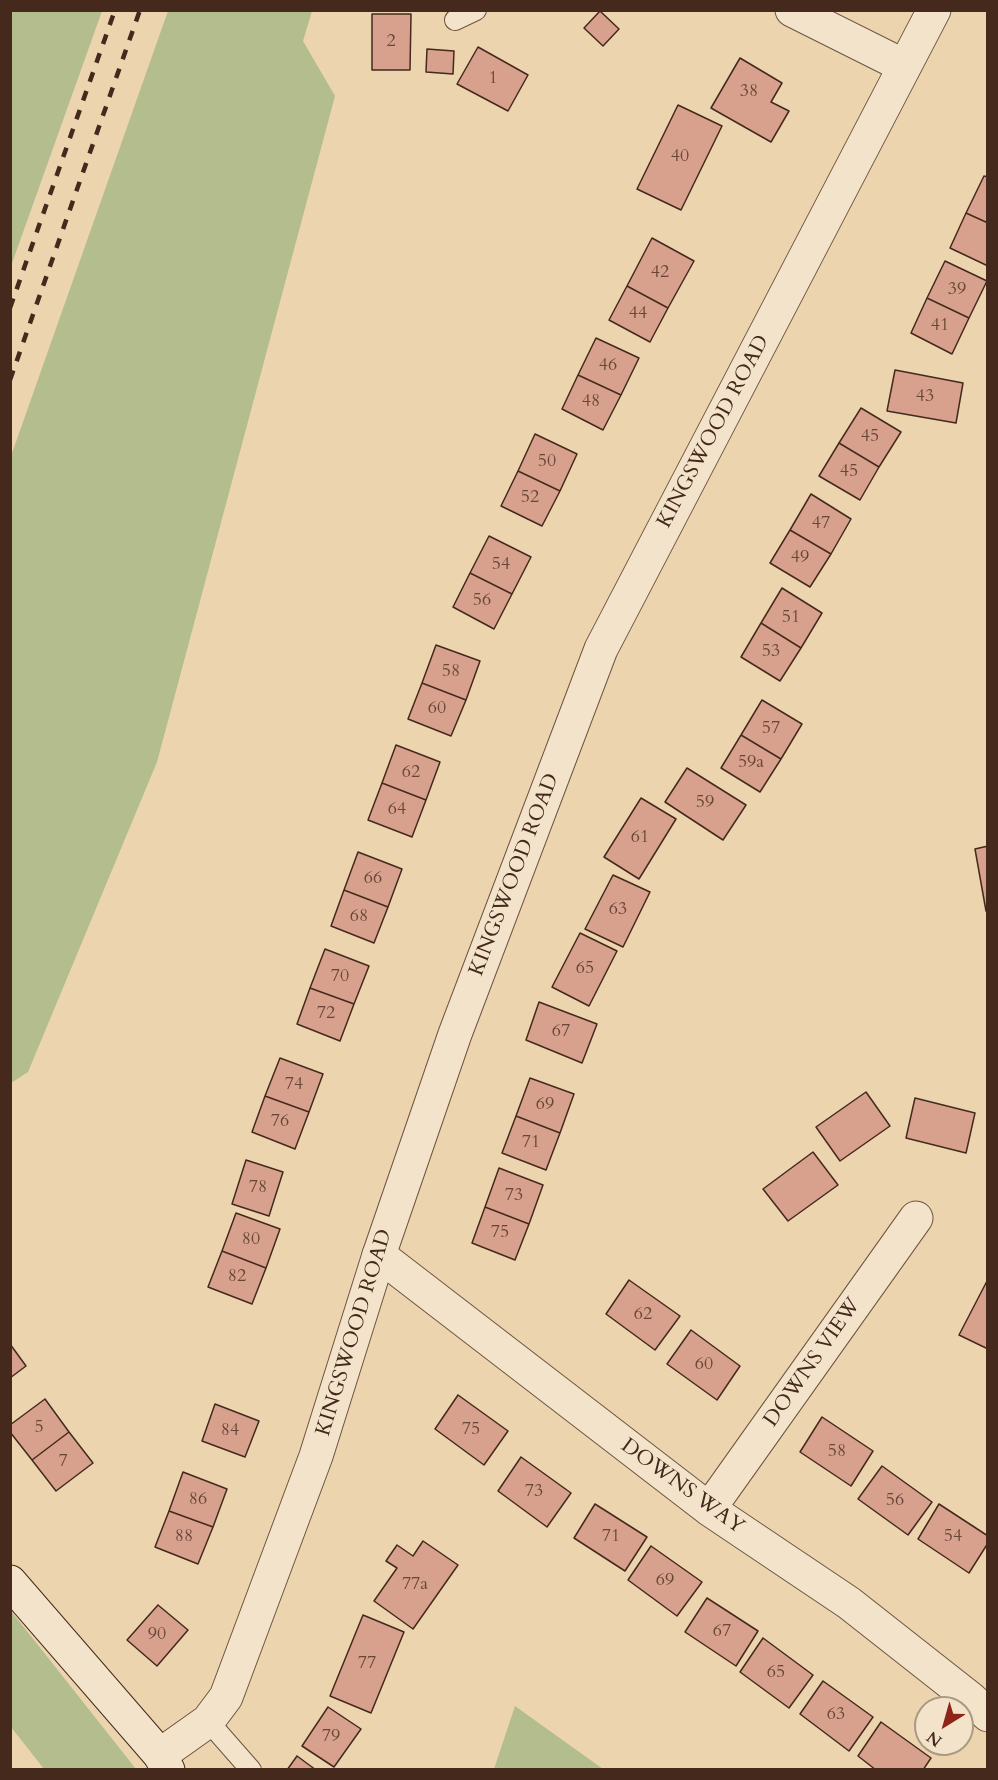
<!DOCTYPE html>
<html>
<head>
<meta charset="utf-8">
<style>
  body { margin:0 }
  #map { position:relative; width:998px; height:1780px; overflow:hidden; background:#ebd4ae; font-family:Cardo,serif }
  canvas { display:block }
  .frame { position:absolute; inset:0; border:12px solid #44291c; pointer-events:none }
  .north { position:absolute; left:914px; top:1696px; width:60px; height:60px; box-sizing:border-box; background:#f2e3ca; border:2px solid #ac9984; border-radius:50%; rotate:217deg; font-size:16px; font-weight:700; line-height:24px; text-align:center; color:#44291c }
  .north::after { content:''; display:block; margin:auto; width:21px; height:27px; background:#8f2418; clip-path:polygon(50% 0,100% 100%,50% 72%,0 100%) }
</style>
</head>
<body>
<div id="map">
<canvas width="998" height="1780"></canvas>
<div class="frame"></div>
<div class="north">N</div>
</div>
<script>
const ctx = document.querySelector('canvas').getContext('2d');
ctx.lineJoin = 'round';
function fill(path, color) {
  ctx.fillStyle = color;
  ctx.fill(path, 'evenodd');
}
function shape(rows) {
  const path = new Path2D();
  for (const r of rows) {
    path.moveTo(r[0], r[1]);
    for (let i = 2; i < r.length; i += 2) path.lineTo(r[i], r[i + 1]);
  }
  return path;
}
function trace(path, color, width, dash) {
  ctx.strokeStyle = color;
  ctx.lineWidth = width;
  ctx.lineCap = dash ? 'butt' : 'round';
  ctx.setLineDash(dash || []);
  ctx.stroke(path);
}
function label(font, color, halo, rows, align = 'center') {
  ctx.font = font + ' Cardo,serif';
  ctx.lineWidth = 4.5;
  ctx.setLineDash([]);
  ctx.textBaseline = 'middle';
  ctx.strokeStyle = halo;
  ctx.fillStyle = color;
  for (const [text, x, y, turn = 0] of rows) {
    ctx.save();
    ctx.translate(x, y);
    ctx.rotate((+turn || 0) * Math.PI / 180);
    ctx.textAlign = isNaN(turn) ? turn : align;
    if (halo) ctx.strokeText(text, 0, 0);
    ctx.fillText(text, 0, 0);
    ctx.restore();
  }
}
fill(shape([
  [11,10,102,11,11,266,10,11],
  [168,11,312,11,303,41,335,96,157,762,28,1072,11,1083,11,456],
  [10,1611,11,1611,136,1769,44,1769,11,1727],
  [515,1706,603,1769,494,1769]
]), '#b3bd8e');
const building = shape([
  [600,11,619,29,603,46,584,28,600,11],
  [372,14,411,14,410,70,372,70,372,14],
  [478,47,528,75,508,111,457,84,478,47],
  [427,49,454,51,453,74,426,72,427,49],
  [740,58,782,83,771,102,789,111,771,142,711,108,740,58],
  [678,105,722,126,681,210,637,189,678,105],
  [984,176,988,177,988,223,966,213,984,176],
  [966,213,988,223,988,266,950,248,966,213],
  [652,238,694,261,668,308,627,286,652,238],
  [945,261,987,281,969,318,927,298,945,261],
  [627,286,668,308,650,342,609,320,627,286],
  [927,298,969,318,952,354,911,333,927,298],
  [596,338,639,358,621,395,578,375,596,338],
  [895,370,963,383,956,423,887,411,895,370],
  [578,375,621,395,603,430,562,409,578,375],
  [861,408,901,432,879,467,839,443,861,408],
  [535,434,577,454,560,491,518,471,535,434],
  [839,443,879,467,860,500,819,476,839,443],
  [518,471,560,491,542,526,501,506,518,471],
  [811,494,851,519,831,554,790,530,811,494],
  [790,530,831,554,810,587,770,563,790,530],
  [489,536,531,557,512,594,470,573,489,536],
  [470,573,512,594,494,629,453,607,470,573],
  [782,588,822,613,801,648,761,623,782,588],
  [761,623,801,648,780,681,741,657,761,623],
  [436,645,480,661,466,700,422,683,436,645],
  [422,683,466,700,451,736,408,719,422,683],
  [762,700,802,724,781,759,741,735,762,700],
  [741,735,781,759,760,792,721,768,741,735],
  [396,745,440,762,426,800,382,783,396,745],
  [687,768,746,805,723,840,665,802,687,768],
  [382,783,426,800,412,837,368,820,382,783],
  [641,798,676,819,639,879,604,857,641,798],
  [988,846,988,911,986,911,975,849,988,846],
  [358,852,402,869,388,907,344,890,358,852],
  [613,875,650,892,623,947,585,929,613,875],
  [344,890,388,907,374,943,331,926,344,890],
  [580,933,617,951,589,1006,552,987,580,933],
  [325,949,369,966,354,1004,310,988,325,949],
  [310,988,354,1004,340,1041,297,1024,310,988],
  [539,1002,597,1024,582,1063,526,1040,539,1002],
  [280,1058,323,1074,309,1112,265,1096,280,1058],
  [530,1078,574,1094,560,1133,516,1116,530,1078],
  [866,1092,890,1126,840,1161,816,1127,866,1092],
  [265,1096,309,1112,295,1149,252,1132,265,1096],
  [915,1098,975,1113,966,1153,906,1138,915,1098],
  [516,1116,560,1133,546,1170,502,1153,516,1116],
  [813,1152,838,1185,788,1221,763,1189,813,1152],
  [246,1160,283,1172,269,1216,232,1204,246,1160],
  [499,1168,543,1185,529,1224,485,1207,499,1168],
  [485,1207,529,1224,515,1260,472,1243,485,1207],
  [236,1213,280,1229,266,1268,222,1251,236,1213],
  [222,1251,266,1268,252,1304,208,1287,222,1251],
  [629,1280,680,1316,655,1350,606,1314,629,1280],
  [987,1281,988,1282,988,1349,959,1335,987,1281],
  [691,1330,740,1366,717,1400,667,1364,691,1330],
  [10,1344,26,1366,10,1378,10,1344],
  [458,1395,508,1431,484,1465,435,1429,458,1395],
  [45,1399,69,1432,32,1460,10,1432,10,1425,45,1399],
  [215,1404,259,1421,245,1457,202,1441,215,1404],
  [822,1417,873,1451,851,1486,800,1452,822,1417],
  [69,1432,93,1463,56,1491,32,1460,69,1432],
  [521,1457,571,1493,547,1527,498,1491,521,1457],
  [882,1466,932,1502,908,1535,858,1499,882,1466],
  [183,1472,227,1489,213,1527,169,1511,183,1472],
  [595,1504,647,1537,625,1571,574,1538,595,1504],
  [939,1504,988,1536,988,1543,969,1573,918,1539,939,1504],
  [169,1511,213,1527,198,1564,155,1547,169,1511],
  [423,1541,458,1565,413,1629,374,1601,397,1568,386,1561,397,1545,413,1556,423,1541],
  [651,1546,702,1582,677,1616,628,1580,651,1546],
  [707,1598,758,1631,736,1666,685,1632,707,1598],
  [158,1605,188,1630,157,1666,127,1640,158,1605],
  [363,1615,404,1632,371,1713,330,1696,363,1615],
  [763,1638,813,1675,789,1708,740,1672,763,1638],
  [823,1681,873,1717,849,1751,800,1714,823,1681],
  [328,1707,361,1729,334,1767,302,1746,328,1707],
  [881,1722,931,1758,923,1770,876,1770,858,1756,881,1722],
  [297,1756,316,1770,287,1770,297,1756]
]);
fill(building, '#d8a18d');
trace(building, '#44291c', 1.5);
const service = shape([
  [455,20,476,10],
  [208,1721,251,1770]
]);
const minor = shape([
  [792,10,904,66],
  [379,1255,709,1509,849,1603,971,1699,988,1715],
  [709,1509,916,1218]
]);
const tertiary = shape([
  [160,1755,208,1721,226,1697,316,1456,379,1255,455,1034,601,649,934,10]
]);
const secondary = shape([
  [10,1582,160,1755,168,1770]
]);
trace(service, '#6e5440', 22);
trace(minor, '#6e5440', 35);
trace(tertiary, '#6e5440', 35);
trace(secondary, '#44291c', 35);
trace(service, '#f2e3ca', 20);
trace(minor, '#f2e3ca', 33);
trace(tertiary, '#f2e3ca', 33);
trace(secondary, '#f2e3ca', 33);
trace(shape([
  [10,308,115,10],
  [10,380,140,10]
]), '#44291c', 4.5, [10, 10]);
label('18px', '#694738', null, [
  ["2",391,42],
  ["1",493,79],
  ["38",749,92],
  ["40",680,157],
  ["42",660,273],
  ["39",957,290],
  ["44",638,314],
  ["41",940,326],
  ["46",608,366],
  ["43",925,397],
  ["48",591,402],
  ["45",870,437],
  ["50",547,462],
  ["45",849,472],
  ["52",530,498],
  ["47",821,524],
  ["49",800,558],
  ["54",501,565],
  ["56",482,601],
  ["51",791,618],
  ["53",771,652],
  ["58",451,672],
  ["60",437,709],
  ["57",771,729],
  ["59a",751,763],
  ["62",411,773],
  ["59",705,803],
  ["64",397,810],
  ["61",640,838],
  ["66",373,879],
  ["63",618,910],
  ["68",359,917],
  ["65",585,969],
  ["70",340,977],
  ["72",326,1014],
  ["67",561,1032],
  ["74",294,1085],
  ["69",545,1105],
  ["76",280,1122],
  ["71",531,1143],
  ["78",258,1188],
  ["73",514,1196],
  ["75",500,1233],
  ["80",251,1240],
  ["82",237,1277],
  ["62",643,1315],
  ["60",704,1365],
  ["5",39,1428],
  ["75",471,1430],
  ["84",230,1431],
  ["58",837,1452],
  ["7",63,1462],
  ["73",534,1492],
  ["86",198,1500],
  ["56",895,1501],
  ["88",184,1537],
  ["71",611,1537],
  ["54",953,1537],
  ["69",665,1581],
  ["77a",415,1585],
  ["67",722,1632],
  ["90",157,1635],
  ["77",367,1664],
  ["65",776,1673],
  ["63",836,1715],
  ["79",331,1737]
]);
label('21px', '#44291c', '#f2e3ca', [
  ["KINGSWOOD ROAD",714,432,-62],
  ["KINGSWOOD ROAD",515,875,-69],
  ["KINGSWOOD ROAD",355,1333,-73],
  ["DOWNS VIEW",813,1363,-55],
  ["DOWNS WAY",682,1487,36]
]);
</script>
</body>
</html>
